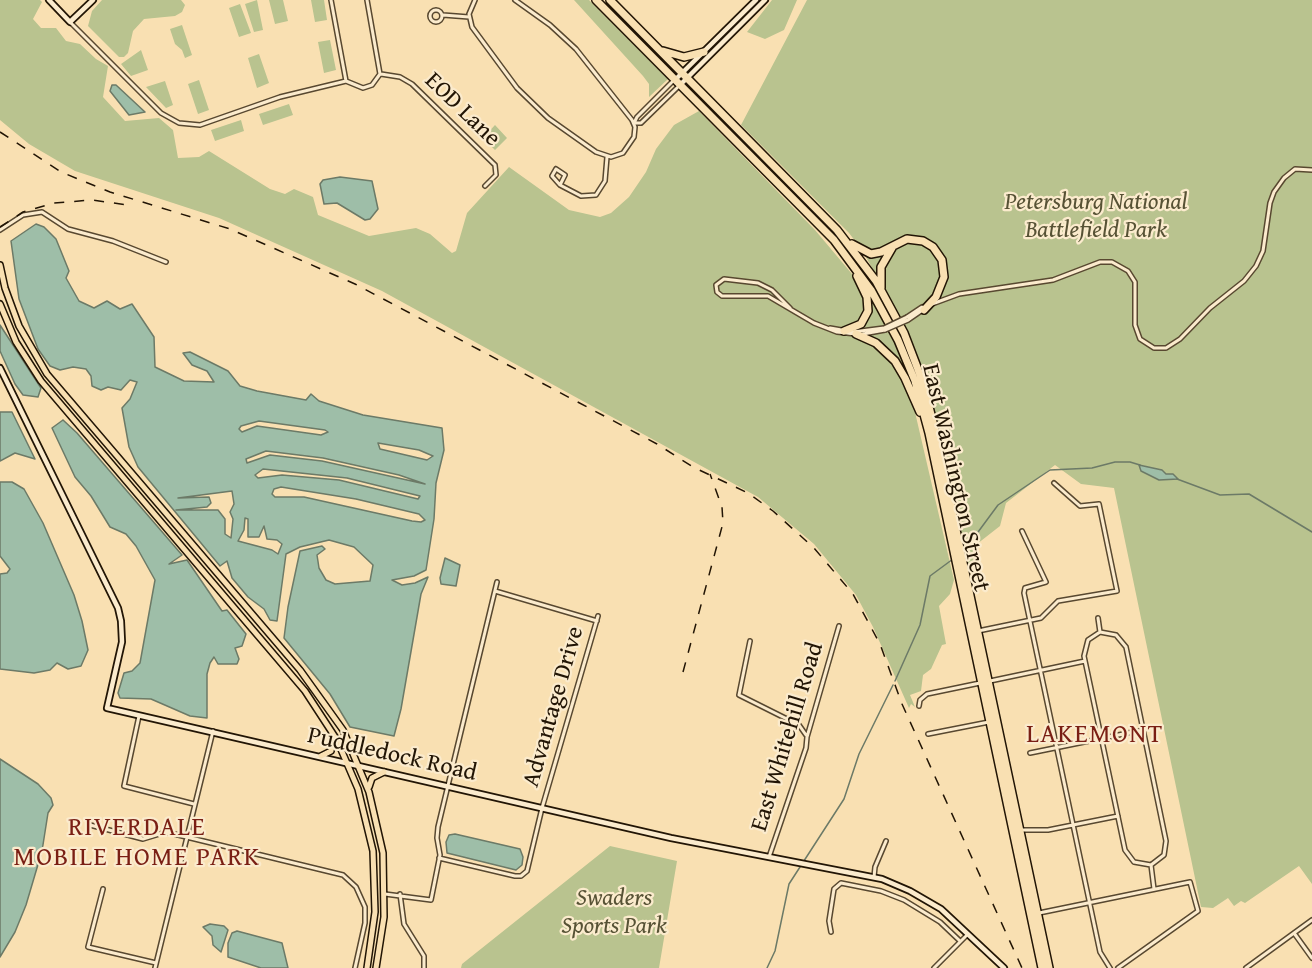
<!DOCTYPE html>
<html>
<head>
<meta charset="utf-8">
<style>
  body { margin:0 }
  canvas { display:block; background:#f9e0b2 }
</style>
</head>
<body>
<canvas width="1312" height="968"></canvas>
<script>
const ctx = document.querySelector('canvas').getContext('2d');
ctx.lineJoin = 'round';
function fill(path, color) {
  ctx.fillStyle = color;
  ctx.fill(path, 'evenodd');
}
function shape(rows) {
  const path = new Path2D();
  for (const r of rows) {
    if (r.length === 3) {
      path.moveTo(r[0] + r[2], r[1]);
      path.arc(r[0], r[1], r[2], 0, 2 * Math.PI);
      continue;
    }
    path.moveTo(r[0], r[1]);
    for (let i = 2; i < r.length; i += 2) path.lineTo(r[i], r[i + 1]);
  }
  return path;
}
function trace(path, color, width, dash) {
  ctx.strokeStyle = color;
  ctx.lineWidth = width;
  ctx.lineCap = dash ? 'butt' : 'round';
  ctx.setLineDash(dash || []);
  ctx.stroke(path);
}
function label(font, color, halo, rows, align = 'center') {
  ctx.font = font + ' "Gentium Book Plus",serif';
  ctx.lineWidth = 4.5;
  ctx.setLineDash([]);
  ctx.textBaseline = 'middle';
  ctx.strokeStyle = halo;
  ctx.fillStyle = color;
  for (const [text, x, y, turn = 0] of rows) {
    ctx.save();
    ctx.translate(x, y);
    ctx.rotate((+turn || 0) * Math.PI / 180);
    ctx.textAlign = isNaN(turn) ? turn : align;
    if (halo) ctx.strokeText(text, 0, 0);
    ctx.fillText(text, 0, 0);
    ctx.restore();
  }
}
fill(shape([
  [0,0,40,0,42,2,33,19,41,28,56,28,66,41,80,44,96,59,108,66,103,97,125,121,159,118,173,130,178,158,199,157,209,151,270,189,285,194,294,189,313,197,318,215,369,236,416,228,430,234,452,253,456,251,467,213,509,167,569,210,600,217,611,213,629,197,646,172,656,149,674,125,699,111,815,230,873,299,893,336,914,388,911,395,954,580,950,594,939,606,946,644,942,645,931,669,923,675,921,691,910,695,915,707,911,704,909,708,873,627,856,595,814,544,758,497,382,291,219,218,75,171,29,144,0,120],
  [102,0,181,0,185,5,182,12,175,16,144,19,133,31,128,53,124,57,119,57,88,26,92,11],
  [257,0,263,30,254,32,245,4],
  [269,0,283,0,288,21,275,24],
  [311,0,324,0,327,20,315,22],
  [574,0,589,0,668,79,649,97,649,84,643,76],
  [772,0,797,0,784,30,765,39,747,32],
  [807,0,1312,0,1312,884,1299,866,1245,903,1241,901,1234,906,1228,898,1213,908,1201,907,1114,488,1081,484,1055,465,1006,503,1000,526,977,544,973,551,975,565,968,567,927,386,905,327,862,250,849,233,741,125],
  [240,4,251,33,239,37,229,8],
  [182,25,192,55,185,58,182,50,175,44,170,29],
  [330,40,336,70,324,73,318,42],
  [141,50,148,70,131,76,121,64],
  [259,54,269,83,257,88,248,58],
  [199,80,209,110,198,114,188,84],
  [165,81,173,105,166,108,146,87],
  [289,104,293,115,263,125,259,114],
  [241,120,244,131,215,141,211,130],
  [495,125,507,138,495,150,483,138],
  [610,846,677,861,659,968,461,968,462,964]
]), '#b9c38f');
const water = shape([
  [112,85,116,85,145,112,129,115,110,91,112,85],
  [340,177,372,181,378,209,370,219,365,220,337,203,324,204,320,184,323,180,340,177],
  [36,224,44,227,56,239,69,271,66,278,79,301,94,308,107,301,120,309,132,304,154,337,155,367,184,381,214,382,207,371,192,365,183,353,190,352,228,371,240,386,257,391,306,400,311,394,319,401,363,415,442,428,444,450,436,483,434,519,426,570,414,576,392,580,402,585,415,583,428,577,421,594,401,709,394,736,350,727,330,694,284,638,288,607,300,551,322,546,325,549,317,555,319,568,326,580,335,584,370,581,373,565,354,547,329,540,300,547,286,554,277,621,270,620,264,609,248,597,232,578,227,561,220,566,138,467,129,447,122,408,130,399,137,382,130,380,121,390,108,387,101,390,92,386,91,376,86,369,73,367,60,370,50,366,38,349,19,299,11,241,36,224],
  [259,421,325,430,328,432,321,435,257,426,242,432,239,429,241,426,259,421],
  [378,443,419,450,433,456,427,460,380,449,378,443],
  [266,451,323,458,399,475,425,484,322,461,270,455,247,463,246,459,266,451],
  [263,469,347,478,420,496,418,499,339,480,282,475,258,478,255,475,263,469],
  [281,487,356,499,419,514,425,520,421,522,412,521,304,497,275,497,272,494,274,489,281,487],
  [232,491,234,504,230,512,233,519,231,538,225,534,225,519,218,510,176,510,207,507,211,503,209,497,178,498,232,491],
  [245,518,248,519,248,537,259,537,264,526,267,539,277,540,282,544,278,554,272,550,238,541,244,530,245,518],
  [0,325,41,388,38,397,23,395,15,384,0,351,0,325],
  [0,412,12,412,35,459,15,453,0,461,0,412],
  [63,420,77,433,182,555,169,564,187,560,222,611,227,610,246,634,242,646,235,648,239,659,237,664,218,664,214,657,210,663,207,674,207,718,190,716,151,699,120,698,118,693,124,673,132,671,140,663,155,580,136,546,126,534,110,527,91,496,75,477,52,428,63,420],
  [1139,465,1162,470,1166,474,1173,474,1178,479,1159,480,1141,471,1139,465],
  [0,482,12,482,24,489,43,523,74,595,82,621,88,650,81,666,68,669,57,663,50,670,34,673,0,669,0,574,7,573,10,569,0,556,0,482],
  [445,558,460,565,456,586,441,584,440,578,445,558],
  [0,759,38,784,51,798,53,805,48,813,42,851,26,905,15,932,0,957,0,759],
  [455,834,520,849,523,857,522,865,516,870,447,853,446,842,449,835,455,834],
  [210,924,224,926,228,930,221,952,213,945,212,936,203,927,210,924],
  [237,931,282,943,288,968,261,968,228,957,228,943,232,933,237,931]
]);
fill(water, '#9ebea8');
trace(water, '#6c7a67', 1.5);
trace(shape([
  [1177,479,1220,495,1249,494,1312,532],
  [964,551,998,505,1050,470,1092,468,1115,462,1130,462,1140,465],
  [895,681,920,625,930,576,953,559],
  [767,968,775,951,789,884,844,799,859,754,893,685]
]), '#6c7a67', 1.5);
const street = shape([
  [331,0,346,81,363,88,372,85,380,74,367,0],
  [475,0,469,14,472,27,517,88,548,118,596,152,611,157,623,153,634,137,635,127,632,120,576,49,550,25,515,0],
  [436,16,6],
  [443,15,469,17],
  [70,22,161,113,179,123,200,125,280,97,346,81],
  [381,74,400,77,412,84,495,165,496,175,485,186],
  [634,123,641,123,680,85],
  [634,123,637,117,673,81],
  [556,169,565,175,560,185,552,176,556,169],
  [560,185,581,196,596,195,605,181,607,157],
  [0,230,23,215,42,212,68,229,113,241,166,262],
  [932,304,959,294,1053,280,1100,262,1112,262,1128,271,1135,282,1135,325,1140,339,1154,348,1166,348,1180,339,1210,308,1244,281,1256,266,1263,251,1270,203,1274,192,1284,178,1295,169,1312,170],
  [790,308,772,290,758,283,724,279,716,285,717,292,722,296,768,296,814,323,837,332,856,334],
  [907,317,922,307],
  [908,320,924,309],
  [830,328,853,332,884,328],
  [863,334,885,330],
  [1022,531,1046,582,1025,588,1024,593,1100,952,1110,968],
  [495,591,597,621],
  [1098,618,1100,632],
  [978,631,1041,618,1058,601,1117,591,1099,504,1080,506,1054,483],
  [1100,632,1116,635,1126,647,1166,841,1164,855,1151,865,1134,862,1125,850,1084,656,1088,640,1100,632],
  [750,641,739,695,799,725,806,735],
  [990,681,1085,661],
  [919,706,920,700,927,694,980,683],
  [139,716,124,786,194,804],
  [928,734,989,722],
  [1030,753,1143,730],
  [90,825,143,839,166,832,343,875,356,887,365,907,365,923,355,968],
  [1021,830,1048,830,1118,816],
  [769,857,806,748,807,737,839,626],
  [439,858,515,876,521,876,527,871,542,808,598,616],
  [1151,865,1154,889],
  [874,877,875,867,886,841],
  [103,889,88,947,156,963],
  [385,894,431,900,440,855,437,838,438,827,497,582],
  [400,894,404,924,424,956,424,968],
  [1039,913,1190,882,1198,911,1118,968],
  [831,932,829,921,834,889,841,883,881,891,904,900,940,922,960,941],
  [1294,933,1312,958],
  [155,968,213,731],
  [934,968,967,935],
  [1246,968,1312,920]
]);
const secondary = shape([
  [49,0,70,22,93,0],
  [675,80,756,0],
  [680,85,765,0],
  [0,368,118,608,121,621,122,642,107,708,671,838,882,879,910,891,941,909,1004,968]
]);
const primary = shape([
  [0,265,5,288,19,326,47,374,300,670,343,730,369,792,383,853,384,917,376,968],
  [0,304,16,342,41,381,305,691,337,740,358,789,373,851,375,912,367,968],
  [321,756,331,751,334,736],
  [369,787,372,778,384,772]
]);
const highway = shape([
  [596,0,834,240,871,290,898,340,915,381,929,433,1042,968],
  [610,0,837,230,876,281,904,333,922,380,934,426,1049,968],
  [663,51,684,57,704,52],
  [852,244,871,254,881,252,907,239,923,241,933,247,942,260,944,277,936,297,924,310],
  [881,288,881,267,892,248],
  [844,331,861,324,868,311,867,297,857,276],
  [856,334,876,343,895,361,905,378,920,412]
]);
trace(street, '#584830', 6);
trace(secondary, '#221505', 8);
trace(primary, '#221505', 8);
trace(highway, '#221505', 10);
trace(street, '#fbebcd', 3);
trace(secondary, '#fbebcd', 4.5);
trace(primary, '#f9e0b2', 5);
trace(highway, '#f9e0b2', 7);
trace(shape([
  [0,132,61,172,110,192,230,229,355,284,657,444,693,467,748,493,773,511,814,548,853,594,880,644,902,704,1022,968],
  [0,227,23,212,54,203,92,200,128,205],
  [683,672,723,523,722,507,710,474]
]), '#221505', 1.5, [10, 10]);
const streetBridge = shape([
  [884,328,907,317],
  [885,330,908,320]
]);
trace(streetBridge, '#584830', 6, []);
trace(streetBridge, '#fbebcd', 3);
label('24px', '#221505', '#fbebcd', [
  ["EOD Lane",462,110,44],
  ["East Washington Street",955,478,77],
  ["Advantage Drive",554,707,-74],
  ["East Whitehill Road",788,737,-73],
  ["Puddledock Road",392,755,13]
]);
label('italic 24px', '#575235', '#fbebcd', [
  ["Petersburg National",1096,203],
  ["Battlefield Park",1096,231],
  ["Swaders",614,899],
  ["Sports Park",614,927]
]);
ctx.letterSpacing = '1.5px';
label('26px', '#7a1f14', '#fbebcd', [
  ["LAKEMONT",1095,735],
  ["RIVERDALE",137,828],
  ["MOBILE HOME PARK",137,858]
]);
ctx.letterSpacing = '0px';
</script>
</body>
</html>
